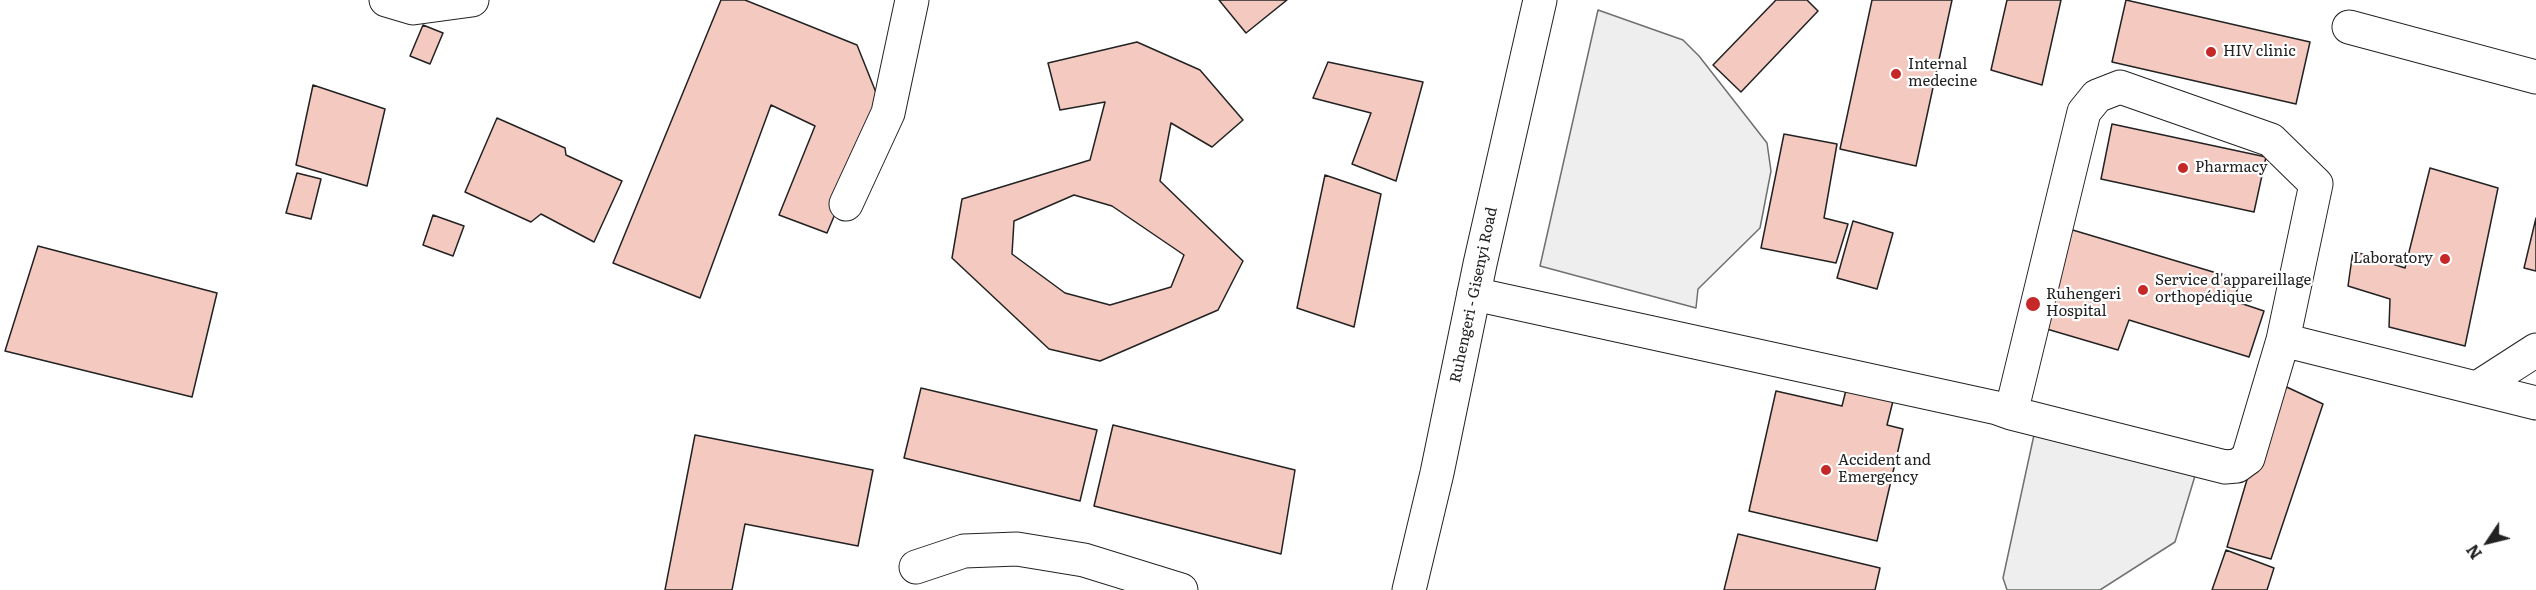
<!DOCTYPE html>
<html>
<head>
<meta charset="utf-8">
<style>
  body { margin:0 }
  #map { position:relative; width:2536px; height:590px; overflow:hidden; background:#fff; font-family:Literata,serif }
  canvas { display:block }
  .north { position:absolute; left:2458px; top:512px; width:60px; height:60px; -webkit-text-stroke:4px #fff; paint-order:stroke; rotate:235deg; font-size:16px; font-weight:700; line-height:24px; text-align:center; color:#222 }
  .north::after { content:''; display:block; margin:auto; width:21px; height:27px; background:#222; clip-path:polygon(50% 0,100% 100%,50% 72%,0 100%) }
</style>
</head>
<body>
<div id="map">
<canvas width="2536" height="590"></canvas>
<div class="north">N</div>
</div>
<script>
const ctx = document.querySelector('canvas').getContext('2d');
ctx.lineJoin = 'round';
function fill(path, color) {
  ctx.fillStyle = color;
  ctx.fill(path, 'evenodd');
}
function shape(rows) {
  const path = new Path2D();
  for (const r of rows) {
    path.moveTo(r[0], r[1]);
    for (let i = 2; i < r.length; i += 2) path.lineTo(r[i], r[i + 1]);
  }
  return path;
}
function trace(path, color, width, dash) {
  ctx.strokeStyle = color;
  ctx.lineWidth = width;
  ctx.lineCap = dash ? 'butt' : 'round';
  ctx.setLineDash(dash || []);
  ctx.stroke(path);
}
function label(font, color, halo, rows, align = 'center') {
  ctx.font = font + ' Literata,serif';
  ctx.lineWidth = 4.5;
  ctx.setLineDash([]);
  ctx.textBaseline = 'middle';
  ctx.strokeStyle = halo;
  ctx.fillStyle = color;
  for (const [text, x, y, turn = 0] of rows) {
    ctx.save();
    ctx.translate(x, y);
    ctx.rotate((+turn || 0) * Math.PI / 180);
    ctx.textAlign = isNaN(turn) ? turn : align;
    if (halo) ctx.strokeText(text, 0, 0);
    ctx.fillText(text, 0, 0);
    ctx.restore();
  }
}
const green = shape([
  [1598,10,1683,40,1699,56,1767,143,1771,171,1760,228,1698,289,1696,308,1540,266,1598,10],
  [2037,421,2198,466,2175,542,2100,590,2007,590,2003,578,2037,421]
]);
fill(green, '#eee');
trace(green, '#6f6f6f', 1.5);
const building = shape([
  [721,0,745,0,857,45,881,105,827,233,779,215,815,126,771,105,700,298,613,263,721,0],
  [1219,0,1287,0,1246,33,1219,0],
  [1776,0,1807,0,1818,11,1741,92,1713,65,1776,0],
  [1872,0,1952,0,1916,166,1840,149,1872,0],
  [2007,0,2061,0,2042,85,1991,70,2007,0],
  [2126,0,2310,42,2296,104,2112,62,2126,0],
  [423,25,443,33,430,64,410,56,423,25],
  [1137,42,1200,70,1243,120,1212,147,1171,123,1160,181,1243,261,1218,310,1100,361,1049,349,952,258,962,199,1090,160,1105,102,1060,110,1048,63,1137,42],
  [1074,195,1112,206,1184,255,1171,287,1110,305,1065,293,1012,254,1014,221,1074,195],
  [1328,62,1423,82,1396,181,1352,164,1371,113,1313,98,1328,62],
  [313,85,385,109,367,186,296,165,313,85],
  [497,118,565,148,566,155,622,181,594,242,541,214,531,222,465,192,497,118],
  [2112,124,2266,157,2254,212,2101,179,2112,124],
  [1784,134,1837,144,1824,218,1848,224,1836,263,1761,248,1784,134],
  [2430,168,2498,188,2465,346,2389,327,2390,299,2348,286,2353,251,2405,268,2430,168],
  [297,173,321,179,311,219,286,213,297,173],
  [1325,175,1381,194,1354,327,1297,308,1325,175],
  [433,215,464,226,453,256,423,245,433,215],
  [2536,218,2536,271,2524,268,2536,218],
  [1853,221,1893,233,1877,289,1837,278,1853,221],
  [2066,228,2240,280,2234,301,2264,311,2249,357,2129,320,2118,350,2040,327,2066,228],
  [38,246,217,293,192,397,5,351,38,246],
  [2276,382,2323,404,2271,559,2227,547,2276,382],
  [921,388,1097,430,1080,501,904,458,921,388],
  [1846,390,1893,401,1887,425,1903,429,1877,541,1749,511,1776,391,1842,406,1846,390],
  [1113,425,1295,470,1281,554,1094,506,1113,425],
  [695,435,873,470,858,546,745,524,732,590,665,590,695,435],
  [1738,534,1880,568,1875,590,1724,590,1738,534],
  [2226,550,2274,568,2267,590,2212,590,2226,550]
]);
fill(building, '#f3c9c0');
trace(building, '#222', 1.5);
const minor = shape([
  [386,0,413,8,472,0],
  [2349,27,2536,77],
  [846,204,888,113,912,0],
  [1474,294,1997,408,2011,413,2225,467,2237,466,2248,458,2283,340,2316,184,2271,140,2120,87,2097,96,2084,112,2011,413],
  [2283,340,2536,403],
  [2477,388,2536,350],
  [916,567,964,551,1017,549,1084,560,1181,590]
]);
const highway = shape([
  [1409,590,1437,473,1480,264,1540,0]
]);
trace(minor, '#222', 35);
trace(highway, '#222', 35);
trace(minor, '#fff', 33);
trace(highway, '#fff', 33);
for (const [x, y, r, color] of [
  [2211,52,6,"#c62828"],
  [1896,74,6,"#c62828"],
  [2183,168,6,"#c62828"],
  [2445,259,6,"#c62828"],
  [2143,290,6,"#c62828"],
  [2033,304,8,"#c62828"],
  [1826,470,6,"#c62828"]
]) {
  const dot = new Path2D();
  dot.arc(x, y, r, 0, 2 * Math.PI);
  ctx.fillStyle = color;
  ctx.fill(dot);
  trace(dot, '#fff', 2);
}
label('15px', '#222', '#fff', [
  ["HIV clinic",2223,52],
  ["Internal",1908,65],
  ["medecine",1908,82],
  ["Pharmacy",2195,168],
  ["Laboratory",2433,259,"right"],
  ["Service d'appareillage",2155,281],
  ["orthopédique",2155,298],
  ["Ruhengeri",2046,295],
  ["Hospital",2046,312],
  ["Accident and",1838,461],
  ["Emergency",1838,478]
], 'left');
label('15px', '#222', '#fff', [
  ["Ruhengeri - Gisenyi Road",1474,295,-78]
]);
</script>
</body>
</html>
